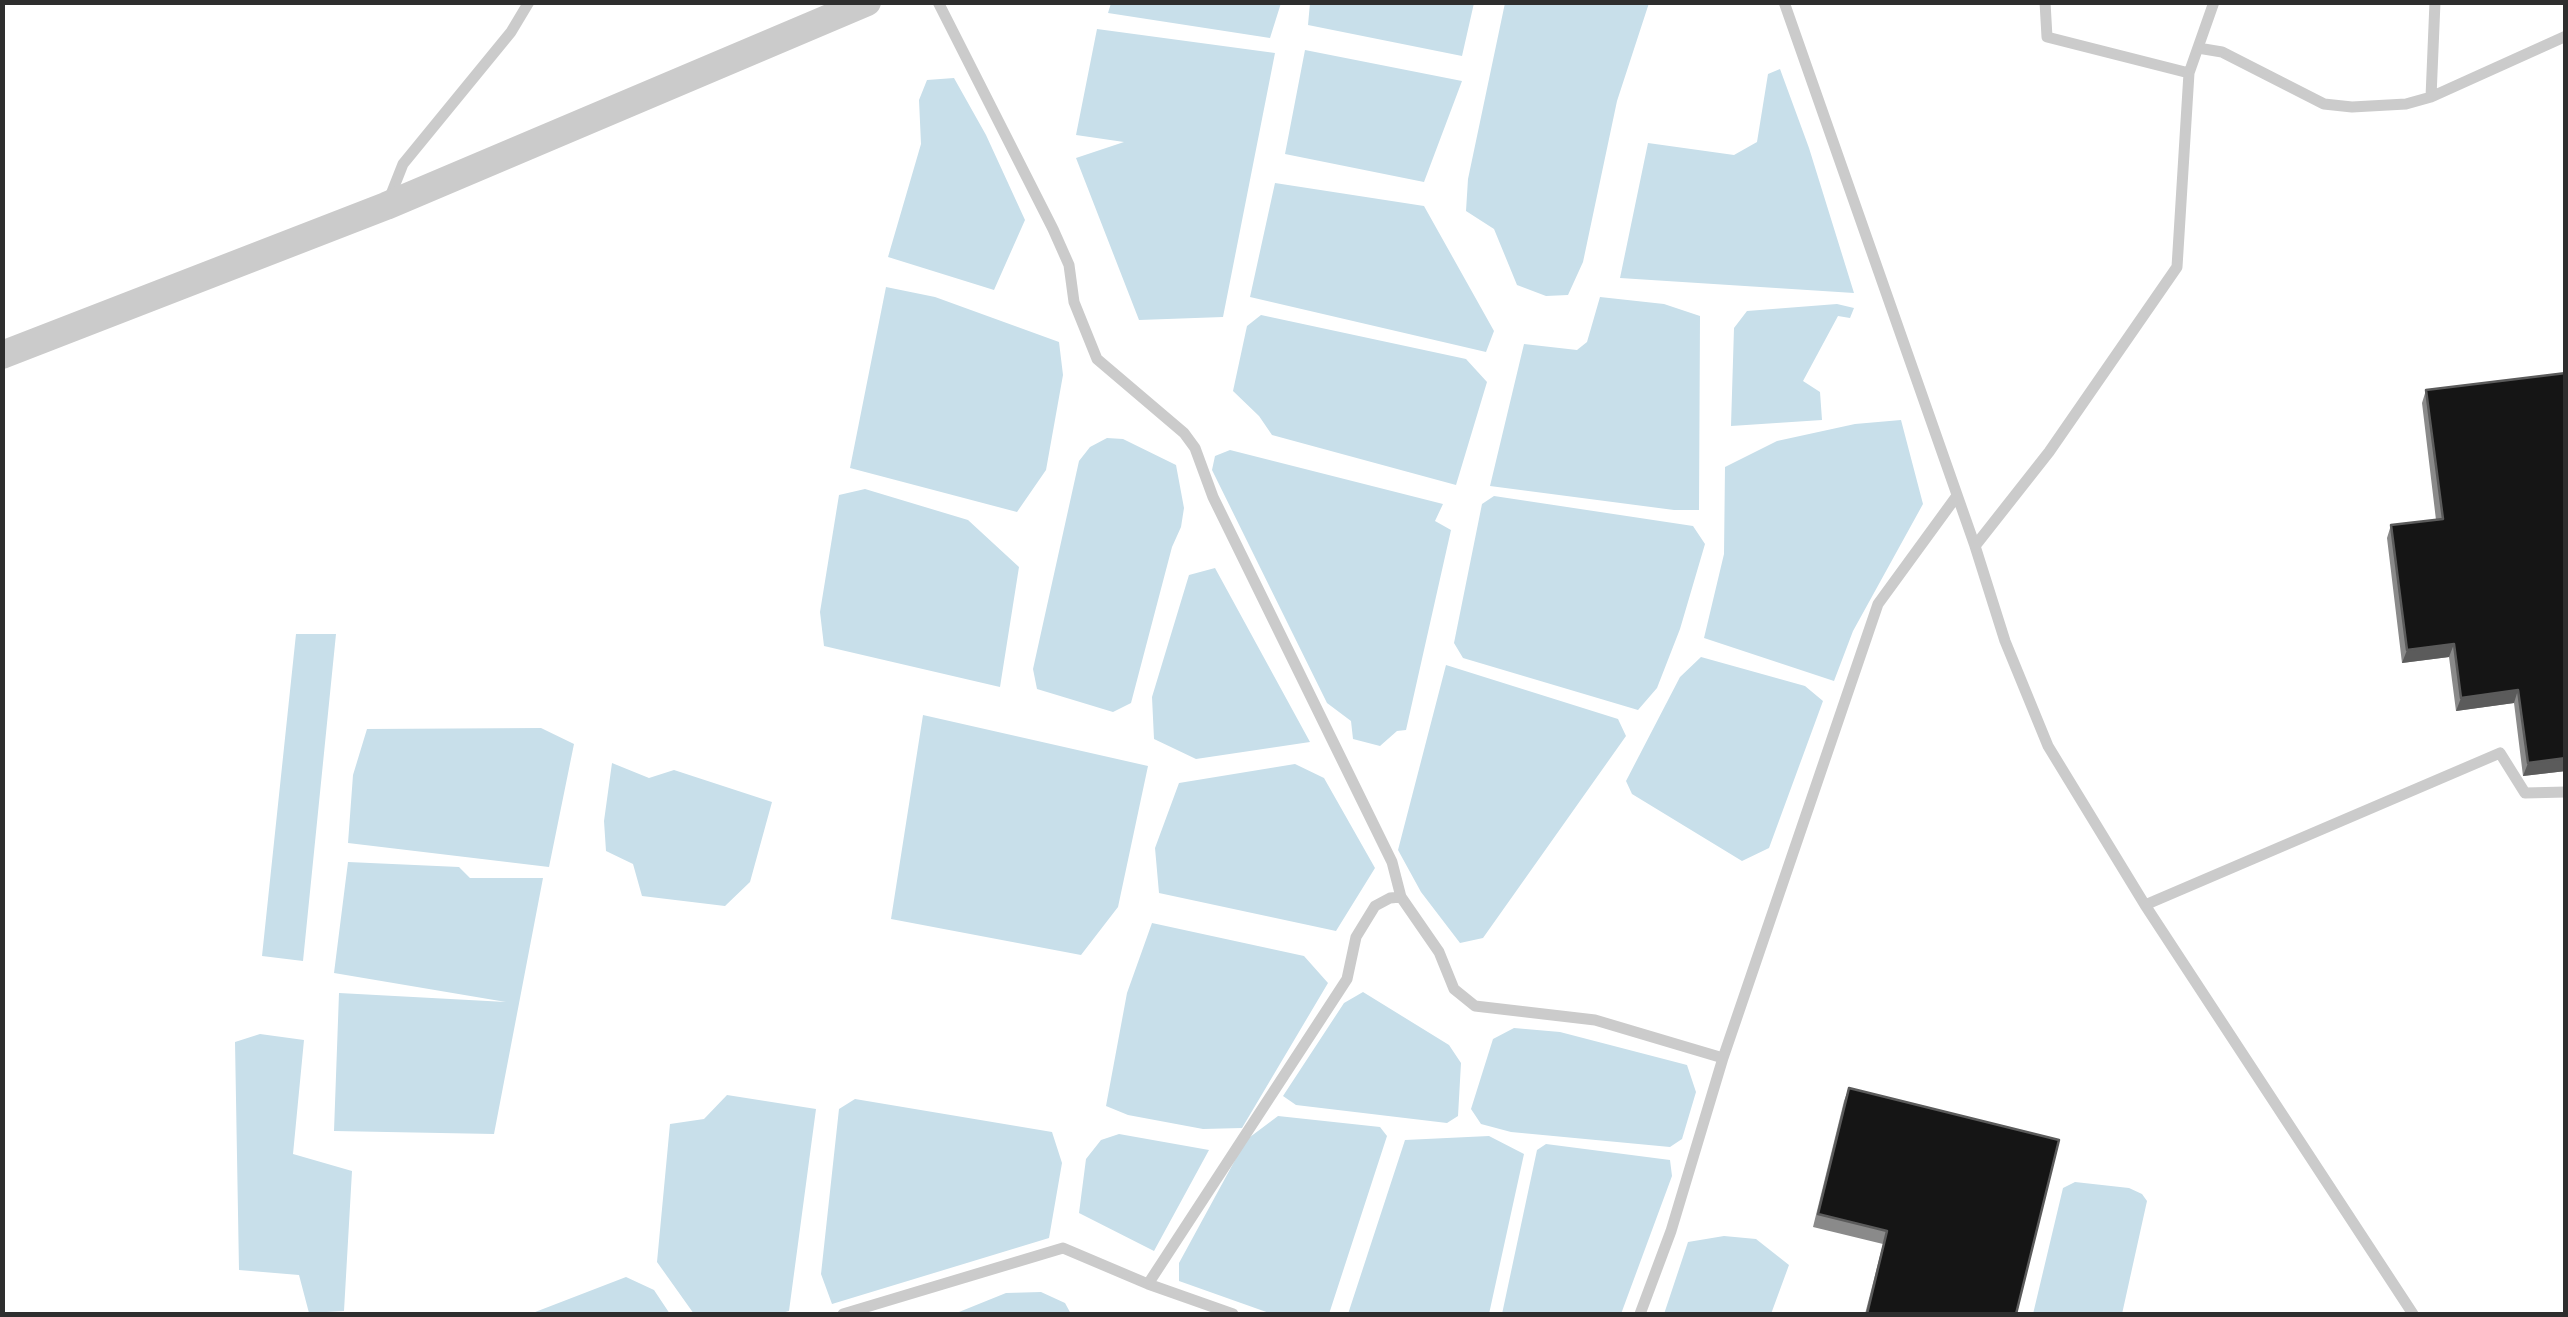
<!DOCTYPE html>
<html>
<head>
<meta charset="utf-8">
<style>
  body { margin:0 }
  #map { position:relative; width:2568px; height:1317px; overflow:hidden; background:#fff; font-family:"PT Sans Narrow",sans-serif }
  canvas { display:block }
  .frame { position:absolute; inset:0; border:5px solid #2e2e2e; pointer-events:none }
</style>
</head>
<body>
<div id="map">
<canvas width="2568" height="1317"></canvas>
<div class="frame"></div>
</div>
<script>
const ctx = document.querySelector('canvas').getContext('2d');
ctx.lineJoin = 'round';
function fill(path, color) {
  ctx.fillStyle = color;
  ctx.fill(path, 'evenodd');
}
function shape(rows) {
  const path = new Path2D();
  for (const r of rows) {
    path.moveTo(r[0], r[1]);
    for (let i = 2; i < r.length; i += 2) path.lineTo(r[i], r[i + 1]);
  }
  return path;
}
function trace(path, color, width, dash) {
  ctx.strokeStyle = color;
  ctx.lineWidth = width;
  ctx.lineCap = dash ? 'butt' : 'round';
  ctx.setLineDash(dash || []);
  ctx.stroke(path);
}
fill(shape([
  [1111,3,1111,2,1281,3,1270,38,1108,13],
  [1310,3,1310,2,1474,3,1462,56,1308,25],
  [1505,3,1649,3,1617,101,1583,262,1568,295,1546,296,1517,285,1494,229,1466,211,1468,179],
  [1097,29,1275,53,1223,317,1139,320,1076,158,1124,142,1076,135],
  [1305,50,1462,81,1424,182,1285,154],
  [1780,69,1809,148,1854,293,1620,278,1648,143,1734,155,1757,142,1768,74],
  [954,78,986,135,1025,220,994,290,888,257,921,144,919,100,927,80],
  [1275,183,1424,206,1494,331,1486,352,1250,297],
  [886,287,935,297,1059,342,1063,375,1046,470,1017,512,850,468],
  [1600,297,1664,304,1700,316,1699,510,1674,510,1490,486,1524,344,1577,350,1587,342],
  [1837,304,1854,308,1850,318,1838,316,1803,381,1820,392,1822,420,1731,426,1734,328,1747,311],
  [1261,315,1466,359,1487,382,1456,485,1272,435,1259,416,1233,391,1247,326],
  [1901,420,1923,504,1853,631,1834,681,1704,638,1724,554,1725,467,1777,441,1855,424],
  [1107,438,1123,439,1176,465,1184,508,1181,527,1172,547,1131,703,1113,712,1037,689,1033,669,1079,461,1090,447],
  [1230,450,1443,504,1435,521,1451,530,1406,730,1397,731,1380,746,1353,739,1351,721,1327,703,1212,470,1215,456],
  [865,489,968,520,1019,567,1000,687,824,646,820,612,839,495],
  [1494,496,1693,526,1705,544,1680,629,1657,688,1638,710,1463,658,1454,643,1482,504],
  [1215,568,1310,742,1196,759,1154,739,1152,697,1189,575],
  [296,634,336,634,303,961,262,956],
  [1701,657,1805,686,1823,701,1769,848,1742,861,1632,794,1626,781,1680,677],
  [1446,665,1618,719,1626,736,1483,938,1460,943,1421,892,1398,850],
  [923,715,1148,766,1118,907,1081,955,891,919],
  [541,728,574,744,549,867,348,843,353,775,367,729],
  [612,763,649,778,674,770,772,802,750,882,725,906,642,896,633,864,606,851,604,821],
  [1295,764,1324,778,1375,868,1336,931,1159,893,1155,848,1179,783],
  [348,862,459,867,470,878,543,878,494,1134,334,1131,339,993,506,1002,334,973],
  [1152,923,1304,956,1328,983,1242,1128,1203,1129,1128,1115,1106,1106,1127,993],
  [1363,992,1449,1045,1461,1063,1458,1116,1447,1123,1296,1105,1283,1096,1344,1003],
  [1514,1028,1560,1032,1687,1065,1696,1092,1682,1139,1670,1147,1511,1132,1481,1124,1471,1109,1493,1039],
  [260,1034,304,1040,293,1154,352,1171,344,1311,309,1313,299,1275,239,1270,235,1042],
  [727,1095,816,1109,789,1311,778,1314,694,1314,657,1262,670,1124,704,1119],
  [855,1099,1052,1132,1062,1163,1049,1238,832,1304,821,1274,839,1109],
  [1278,1116,1380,1127,1387,1136,1329,1314,1272,1314,1179,1281,1179,1263,1246,1140],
  [1119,1134,1209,1150,1154,1251,1079,1213,1086,1159,1101,1140],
  [1489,1136,1524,1154,1489,1314,1348,1314,1405,1140],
  [1546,1144,1670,1160,1672,1176,1621,1314,1502,1314,1537,1150],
  [2075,1182,2129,1188,2142,1194,2147,1201,2122,1314,2033,1314,2063,1188],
  [1724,1236,1756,1239,1789,1265,1771,1314,1664,1314,1688,1242],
  [626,1277,654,1290,670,1314,530,1314],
  [1041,1292,1065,1303,1071,1314,954,1314,1006,1293]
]), '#c8dfea');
trace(shape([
  [938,2,1053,229,1069,265,1074,302,1097,359,1184,433,1195,448,1213,497,1392,862,1401,897],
  [1784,2,1975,546],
  [2045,2,2047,37,2189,73,2177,267,2049,452,1975,546,2005,641,2048,746,2145,905,2413,1314],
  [2198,48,2222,52,2324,104,2352,107,2406,104,2431,97,2566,36],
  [2189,73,2214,2],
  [2431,97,2435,2],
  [388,202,403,164,511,32,529,2],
  [2145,905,2500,753,2525,793,2566,792],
  [1148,1284,1347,979,1356,937,1375,906,1390,898,1401,897,1439,952,1454,989,1475,1006,1595,1020,1723,1058],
  [843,1314,1063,1248,1148,1284,1233,1314],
  [1640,1314,1671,1231,1723,1058,1878,604,1956,497]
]), '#cbcbcb', 11);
trace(shape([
  [2,355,386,206,867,2]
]), '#cbcbcb', 28);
fill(shape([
  [2426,390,2566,771,2523,776,2514,703,2456,711,2449,657,2402,663,2387,538,2391,525,2436,520,2422,403],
  [1849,1088,2016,1314,1865,1314,1883,1244,1813,1227,1844,1101]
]), '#8a8a8a');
fill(shape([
  [2454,644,2449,657,2402,663,2407,650],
  [2518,690,2514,703,2456,711,2461,698],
  [2566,758,2566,771,2523,776,2528,763]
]), '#5b5b5b');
const building = shape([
  [2566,373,2566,758,2528,763,2518,690,2461,698,2454,644,2407,650,2391,525,2443,519,2426,390,2566,373],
  [1849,1088,2059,1140,2016,1314,1867,1314,1887,1231,1818,1214,1849,1088]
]);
fill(building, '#151515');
trace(building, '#5b5b5b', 2.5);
</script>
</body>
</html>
